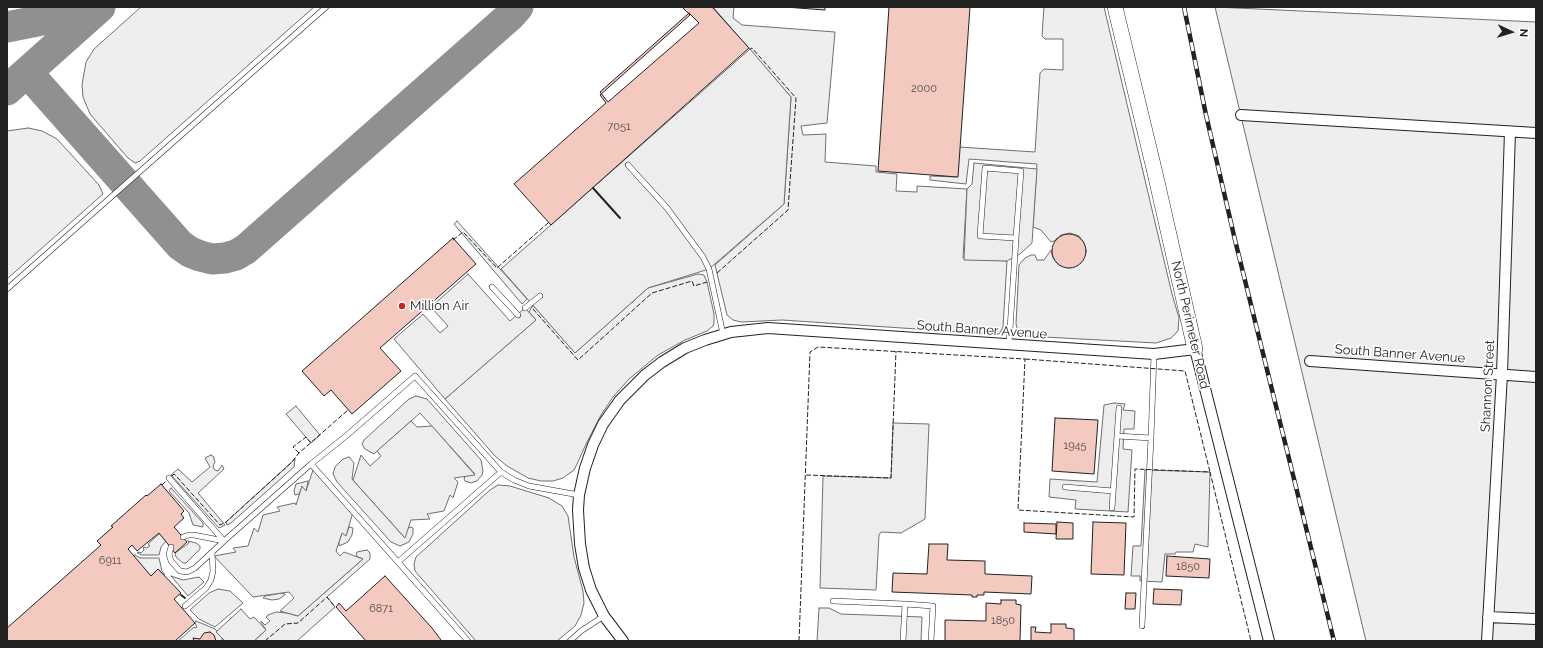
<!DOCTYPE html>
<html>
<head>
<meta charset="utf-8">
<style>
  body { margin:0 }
  #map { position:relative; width:1543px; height:648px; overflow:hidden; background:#fff; font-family:Raleway,sans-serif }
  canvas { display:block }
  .frame { position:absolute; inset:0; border:8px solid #222; pointer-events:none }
  .north { position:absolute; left:1491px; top:12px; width:40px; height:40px; -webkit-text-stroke:3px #fff; paint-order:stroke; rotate:94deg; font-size:11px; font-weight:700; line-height:16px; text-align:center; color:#222 }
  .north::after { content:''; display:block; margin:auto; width:14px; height:18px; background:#222; clip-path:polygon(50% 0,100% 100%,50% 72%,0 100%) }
</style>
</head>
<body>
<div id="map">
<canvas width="1543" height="648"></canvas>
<div class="frame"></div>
<div class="north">N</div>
</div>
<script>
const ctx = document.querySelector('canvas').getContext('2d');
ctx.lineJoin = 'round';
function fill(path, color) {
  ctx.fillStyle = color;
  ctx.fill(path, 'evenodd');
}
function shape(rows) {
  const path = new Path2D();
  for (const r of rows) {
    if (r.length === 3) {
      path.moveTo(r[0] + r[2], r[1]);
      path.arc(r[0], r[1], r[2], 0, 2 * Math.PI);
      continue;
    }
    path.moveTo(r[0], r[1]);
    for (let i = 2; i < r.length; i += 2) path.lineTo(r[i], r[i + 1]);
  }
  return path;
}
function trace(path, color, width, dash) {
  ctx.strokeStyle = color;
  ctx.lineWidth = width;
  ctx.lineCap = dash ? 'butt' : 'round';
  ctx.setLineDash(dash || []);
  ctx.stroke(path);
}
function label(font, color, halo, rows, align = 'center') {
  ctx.font = font + ' Raleway,sans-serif';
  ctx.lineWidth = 3;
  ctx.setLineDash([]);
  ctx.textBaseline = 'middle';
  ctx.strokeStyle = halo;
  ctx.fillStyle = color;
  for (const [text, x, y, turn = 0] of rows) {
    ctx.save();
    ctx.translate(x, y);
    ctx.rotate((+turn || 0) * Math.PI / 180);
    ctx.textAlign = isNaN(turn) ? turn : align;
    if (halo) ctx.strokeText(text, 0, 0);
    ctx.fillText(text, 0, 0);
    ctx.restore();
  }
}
const green = shape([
  [141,7,314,7,140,161,135,163,128,158,90,114,83,97,82,85,86,62,94,49,141,7],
  [713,7,734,7,733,18,742,25,835,32,827,123,801,126,803,135,826,134,825,162,876,166,876,172,897,174,896,191,917,192,917,186,967,189,963,258,1007,261,1003,327,1001,331,999,334,992,334,782,320,741,322,733,320,727,315,715,265,784,204,791,97,713,7],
  [1044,7,1104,7,1172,294,1179,318,1178,331,1171,338,1156,343,1025,336,1020,334,1018,331,1016,324,1019,265,1025,258,1031,255,1035,255,1037,260,1044,260,1051,250,1053,258,1059,265,1068,268,1076,266,1083,260,1086,252,1084,243,1079,236,1070,233,1061,235,1054,241,1051,242,1041,230,1033,227,1037,164,969,159,966,184,930,180,930,176,957,177,959,147,1035,152,1040,73,1044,69,1063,70,1063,39,1045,39,1042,36,1044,7],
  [1215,7,1536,22,1536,641,1366,641,1215,7],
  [28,128,42,131,57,139,99,185,103,194,7,279,7,131,28,128],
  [457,221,527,299,522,304,454,224,457,221],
  [698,274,704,275,707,282,714,314,714,323,713,326,707,331,685,340,658,355,629,379,613,397,601,415,587,442,577,464,574,470,563,478,553,481,541,481,528,478,507,466,495,456,445,399,536,320,529,312,533,305,575,353,648,288,698,274],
  [416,396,427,399,481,460,483,471,482,475,477,481,471,483,465,481,464,479,465,476,475,474,420,413,374,454,365,449,362,444,364,440,409,399,416,396],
  [296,406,320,435,311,443,286,414,296,406],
  [211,455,214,457,214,460,215,461,213,467,215,470,218,471,222,465,224,469,198,493,225,525,219,528,171,475,178,469,192,482,210,467,205,458,211,455],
  [349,457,354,463,352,479,404,537,408,528,411,527,413,528,413,534,409,542,400,546,391,542,337,482,333,474,335,467,343,459,349,457],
  [295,459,294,467,231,523,227,525,226,522,295,459],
  [308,481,306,492,302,487,299,494,295,495,294,491,296,484,308,481],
  [498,485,510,486,549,498,562,506,568,516,574,557,583,591,584,603,581,615,575,626,557,641,476,641,415,571,414,564,416,557,490,490,498,485],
  [171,488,203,523,203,527,193,525,189,513,169,491,171,488],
  [349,527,353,528,352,535,348,542,339,546,339,542,342,533,346,535,349,527],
  [160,533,166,541,161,547,159,555,142,555,137,553,139,552,141,553,144,550,143,548,144,547,146,548,150,546,148,544,160,533],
  [188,541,196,543,200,546,200,549,186,563,183,563,176,557,175,553,189,543,188,541],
  [367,550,370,553,370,559,327,597,335,607,297,641,254,641,266,630,261,622,261,621,265,625,270,621,266,617,268,615,276,612,287,613,298,616,363,559,356,556,357,552,367,550],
  [135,555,140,558,159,558,162,571,165,575,164,575,159,570,151,577,133,558,135,555],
  [171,576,183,580,199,577,204,582,188,596,171,576],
  [218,589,230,591,243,603,215,627,199,619,190,610,209,593,218,589],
  [282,593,285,594,285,595,279,599,272,600,263,598,265,596,282,593],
  [196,621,215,629,222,637,222,641,178,641,194,627,195,628,197,627,195,623,196,621]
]);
fill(green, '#eee');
trace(green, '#6f6f6f', 1);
const parking = shape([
  [750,49,791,97,784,204,709,269,648,288,575,353,501,269,750,49],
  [974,163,1037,169,1032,243,1020,254,1007,261,964,260,967,189,972,184,974,163],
  [468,274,510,321,525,308,536,320,445,399,394,339,423,314,440,333,448,326,431,307,468,274],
  [1114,403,1125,404,1123,410,1135,411,1134,429,1124,429,1123,449,1132,450,1128,512,1075,509,1076,500,1049,497,1050,479,1097,482,1104,405,1114,403],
  [411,421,417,427,432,426,475,475,454,478,458,482,453,498,450,495,444,511,427,514,430,519,411,520,405,538,353,480,361,455,370,466,381,456,377,451,411,421],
  [893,423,929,424,925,519,901,533,881,532,879,535,876,590,820,588,823,476,891,478,893,423],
  [314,467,353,512,346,536,342,533,336,551,340,556,344,552,363,559,298,616,280,611,294,598,289,592,253,597,214,556,236,552,233,548,248,546,254,528,258,532,263,515,280,511,277,507,295,503,296,505,302,486,306,491,314,467],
  [1145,470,1210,472,1208,547,1195,544,1193,552,1176,552,1175,554,1165,554,1162,582,1140,581,1140,576,1131,576,1133,546,1141,546,1145,470],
  [819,608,829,608,841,614,922,617,921,641,817,641,819,608],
  [241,609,250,619,254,617,266,630,254,641,225,641,216,632,241,609]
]);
fill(parking, '#ededed');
trace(parking, '#6f6f6f', 1);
trace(shape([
  [7,27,97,9],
  [27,72,180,245,190,252,200,256,212,259,225,258,236,255,246,249,510,16,518,7],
  [7,90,100,7]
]), '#909090', 31);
const building = shape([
  [682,7,712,7,749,48,551,225,514,184,606,103,600,95,690,15,682,7],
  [785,7,825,7,825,10,785,7],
  [889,7,970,7,958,177,878,171,889,7],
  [689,13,699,23,608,102,600,92,689,13],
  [1069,251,17],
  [453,238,476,264,380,348,401,371,352,414,331,390,324,396,302,371,453,238],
  [1055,418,1098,420,1094,474,1052,471,1055,418],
  [161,484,184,511,181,514,184,518,174,527,187,542,175,553,159,533,137,551,132,545,128,549,151,576,158,569,181,593,174,599,195,623,175,641,7,641,7,628,101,545,97,541,113,527,111,526,146,495,147,496,161,484],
  [1057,522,1073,523,1073,539,1056,539,1057,522],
  [1093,522,1126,523,1124,575,1091,574,1093,522],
  [1024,523,1056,524,1056,534,1024,532,1024,523],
  [929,544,948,544,947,560,985,561,985,574,1032,576,1031,594,984,592,984,595,977,595,977,597,972,597,972,595,892,592,893,573,927,574,929,544],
  [1167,556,1210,559,1209,578,1166,576,1167,556],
  [385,576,432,628,441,640,440,641,366,641,336,607,339,603,346,611,385,576],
  [1154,589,1182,590,1181,605,1153,604,1154,589],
  [1126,593,1136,593,1135,609,1125,609,1126,593],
  [1001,600,1016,600,1016,604,1021,605,1020,641,945,641,945,620,986,621,986,603,1001,604,1001,600],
  [1051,624,1066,624,1066,628,1074,629,1074,641,1031,641,1031,627,1036,627,1035,632,1051,633,1051,624],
  [210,632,214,635,216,641,194,641,193,638,200,639,204,633,210,632]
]);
fill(building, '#f3c9c0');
trace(building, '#222', 1);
const lane = shape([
  [628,165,667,208,703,257,709,269,723,334],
  [492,287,518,315],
  [7,289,326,7],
  [525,308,540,296],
  [1009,344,1016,238,980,236,985,168,1021,171,1016,238],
  [1119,408,1117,436,1151,438,1154,354],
  [311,464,468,641],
  [169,478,224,541,311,464,346,436,415,376,501,472],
  [1065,487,1113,491],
  [1112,508,1117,436],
  [171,547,169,554,171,561,180,571,187,572,195,568,224,541,194,535,189,535,183,537],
  [398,562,501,472,514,480,529,486,579,495],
  [833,601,905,604,903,641],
  [905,604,933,606,931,641],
  [185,606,206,588,211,580,213,571,212,553],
  [1142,626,1151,438],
  [570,641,581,631,604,616]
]);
const street = shape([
  [1241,115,1536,133],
  [1310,361,1536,377],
  [1488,617,1536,619],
  [623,641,604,616,591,590,584,568,580,544,578,510,579,495,585,468,593,445,603,424,620,400,645,375,662,362,685,348,705,340,731,332,768,328,1154,354,1195,349,1269,641],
  [1487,641,1502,374,1510,132]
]);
const secondary = shape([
  [1115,7,1155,173,1195,349]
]);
trace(lane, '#222', 6);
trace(street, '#222', 12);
trace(secondary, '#222', 16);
trace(lane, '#fff', 5);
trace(street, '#fff', 10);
trace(secondary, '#fff', 15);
const rail = shape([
  [1184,7,1206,115,1235,240,1334,641]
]);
trace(rail, '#222', 4.5);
trace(rail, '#fff', 3, [9]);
trace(shape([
  [453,240,463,232,497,268,548,223],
  [717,273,788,210,796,98,752,48,750,49],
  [533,309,578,360,652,293,692,281,694,286,707,282],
  [1025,359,1185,371,1210,472],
  [299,453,293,447,306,437,311,443],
  [806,475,891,478,896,351],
  [172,476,174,474,177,477,220,525,226,522,291,463,299,453,348,410],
  [162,485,166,481],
  [265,641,285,624,298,623,327,597,335,607],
  [799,641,810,352,818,347,1025,359,1018,510,1134,517,1135,469,1210,472,1251,641]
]), '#222', 1, [5, 2]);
trace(shape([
  [593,188,620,218],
  [181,595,185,598]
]), '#222', 2);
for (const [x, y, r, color] of [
  [402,306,4,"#c62828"]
]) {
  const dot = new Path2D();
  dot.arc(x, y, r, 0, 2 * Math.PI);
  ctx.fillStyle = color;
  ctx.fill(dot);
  trace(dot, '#fff', 1.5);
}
label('11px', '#564c4a', null, [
  ["2000",924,89],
  ["7051",619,127],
  ["1945",1075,446],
  ["6911",110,561],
  ["1850",1188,567],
  ["6871",381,609],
  ["1850",1003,621]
]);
label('13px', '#222', '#fff', [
  ["Million Air",410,306]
], 'left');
label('13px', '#222', '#fff', [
  ["North Perimeter Road",1190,325,77],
  ["South Banner Avenue",982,330,4],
  ["South Banner Avenue",1400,354,4],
  ["Shannon Street",1488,386,-87]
]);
</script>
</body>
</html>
